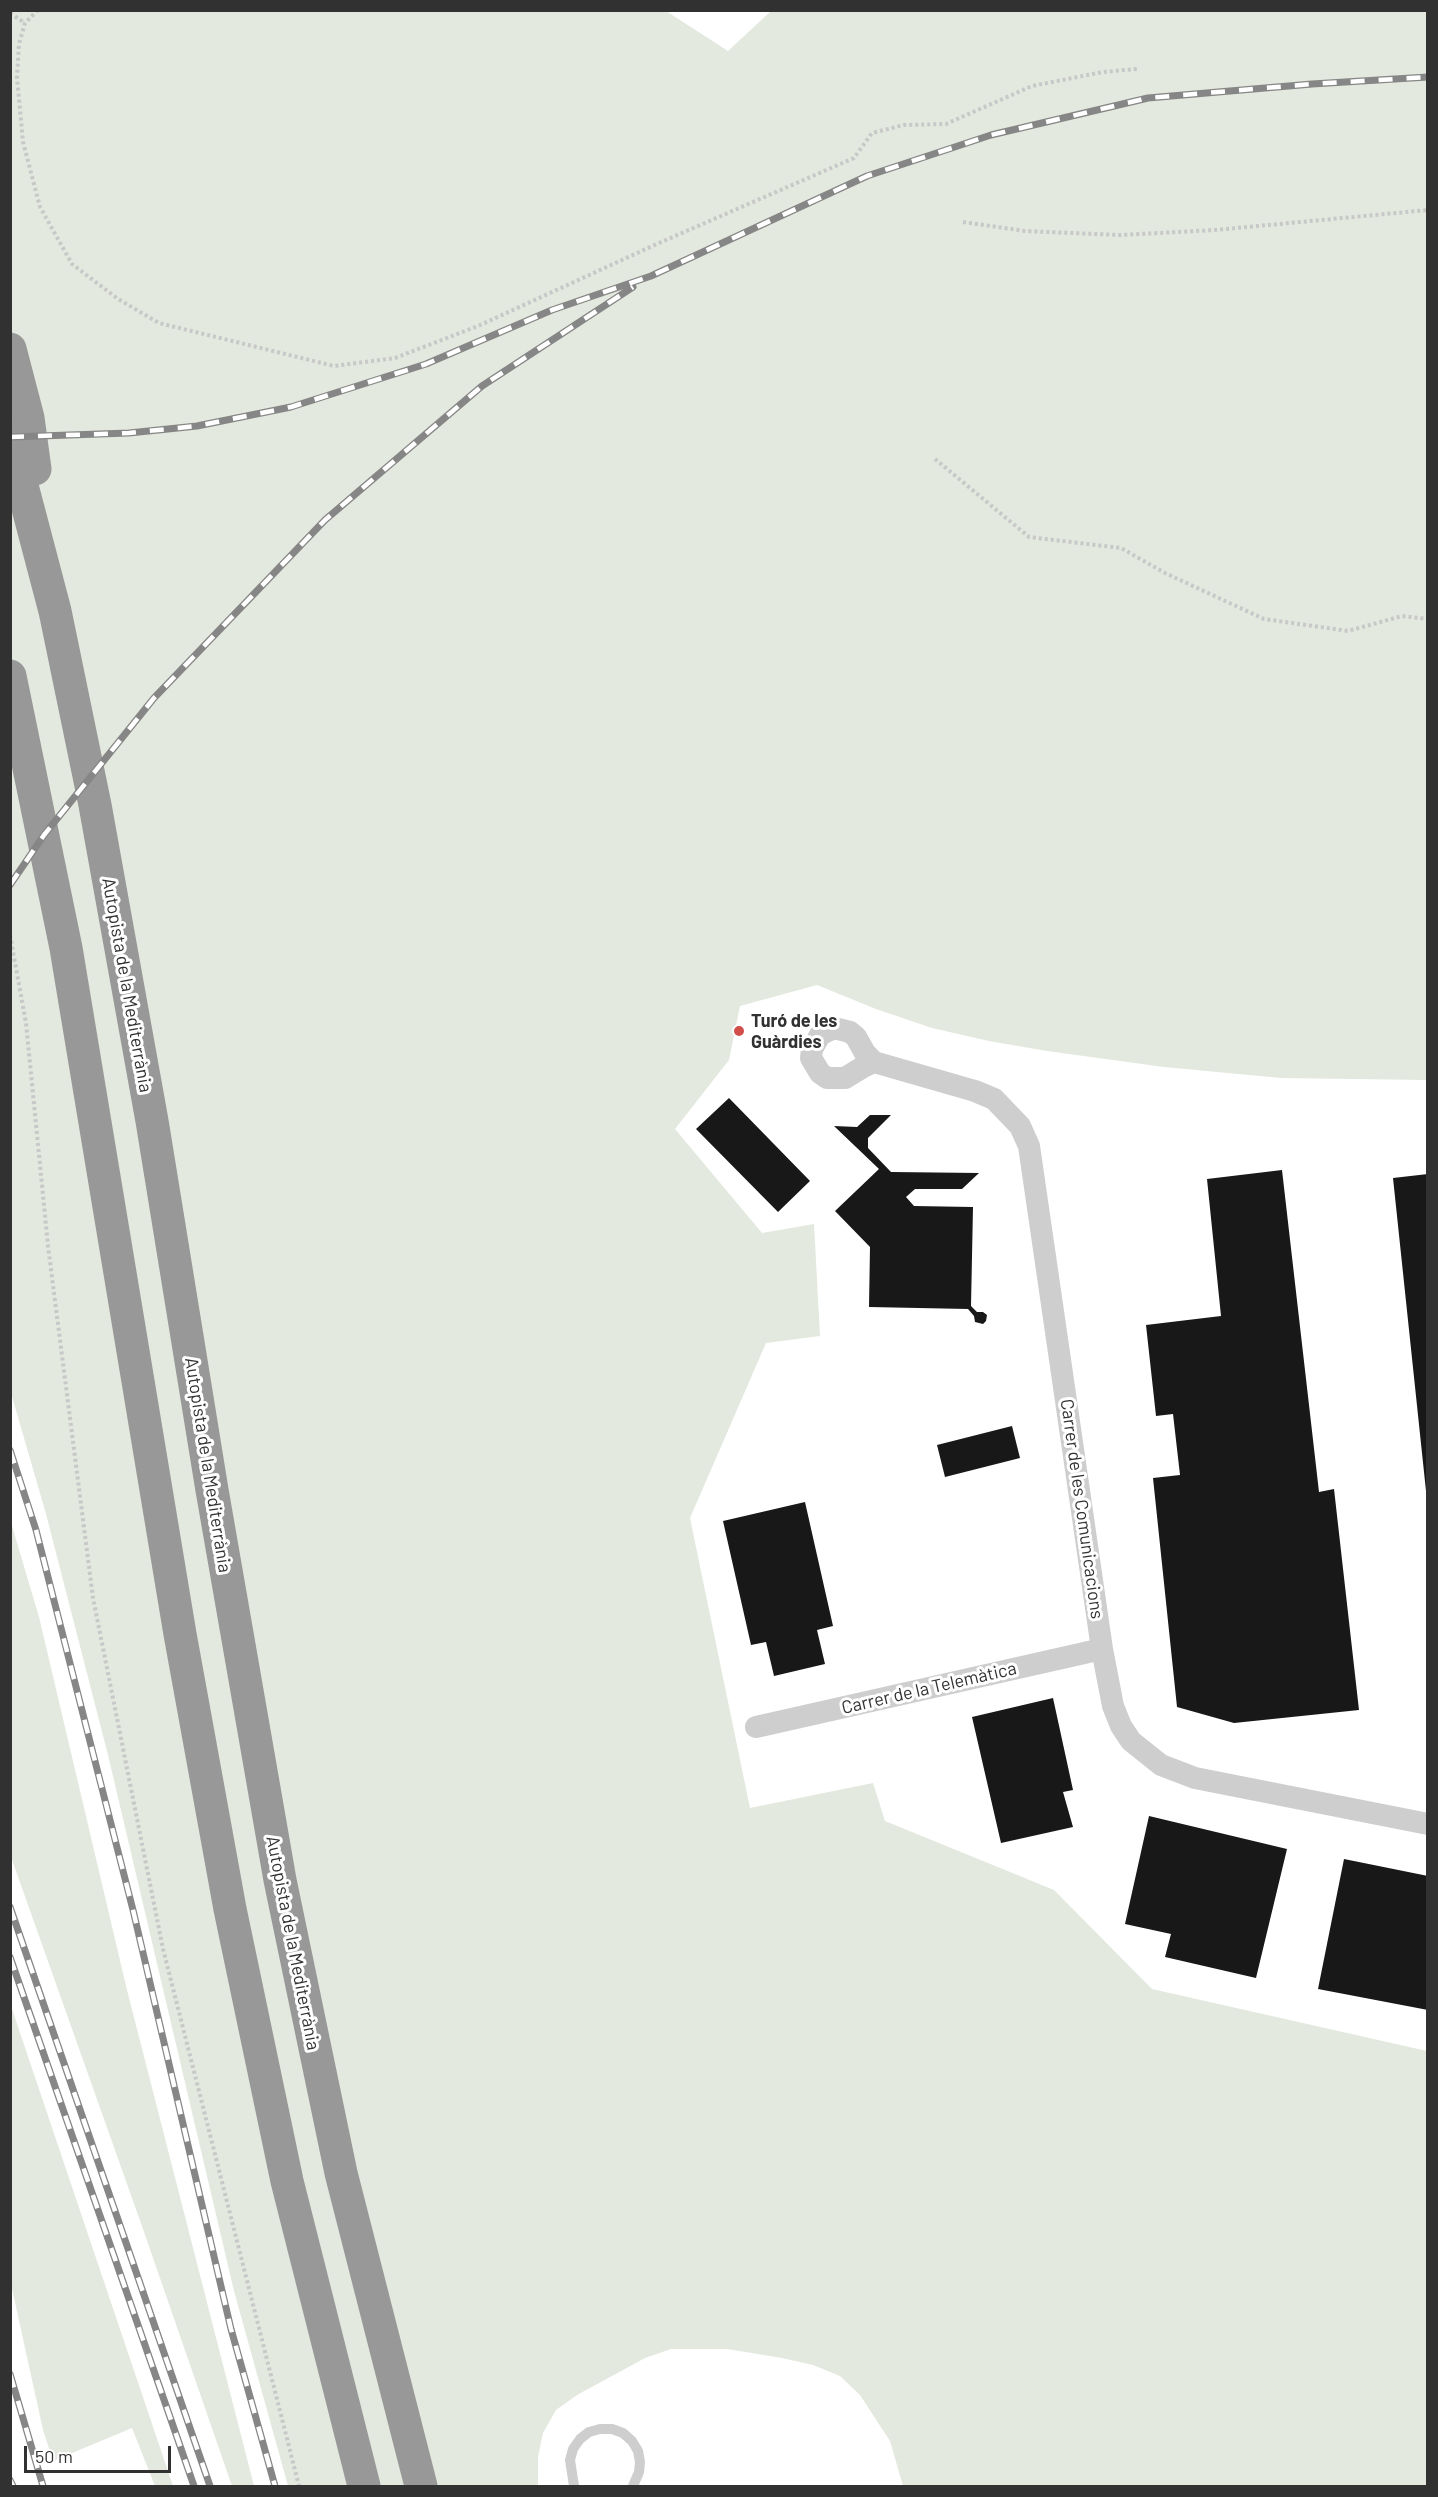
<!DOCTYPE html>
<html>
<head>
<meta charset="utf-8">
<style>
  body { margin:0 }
  #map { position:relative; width:1438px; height:2497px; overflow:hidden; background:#fff; font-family:Barlow,sans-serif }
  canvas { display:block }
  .frame { position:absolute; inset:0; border:12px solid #313131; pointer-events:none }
  .scale { position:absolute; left:24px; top:2446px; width:147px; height:27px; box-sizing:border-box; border:3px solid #313131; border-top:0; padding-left:8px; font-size:18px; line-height:21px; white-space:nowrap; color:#313131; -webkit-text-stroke:4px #fff; paint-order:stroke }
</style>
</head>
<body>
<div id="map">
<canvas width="1438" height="2497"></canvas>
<div class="frame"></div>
<div class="scale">50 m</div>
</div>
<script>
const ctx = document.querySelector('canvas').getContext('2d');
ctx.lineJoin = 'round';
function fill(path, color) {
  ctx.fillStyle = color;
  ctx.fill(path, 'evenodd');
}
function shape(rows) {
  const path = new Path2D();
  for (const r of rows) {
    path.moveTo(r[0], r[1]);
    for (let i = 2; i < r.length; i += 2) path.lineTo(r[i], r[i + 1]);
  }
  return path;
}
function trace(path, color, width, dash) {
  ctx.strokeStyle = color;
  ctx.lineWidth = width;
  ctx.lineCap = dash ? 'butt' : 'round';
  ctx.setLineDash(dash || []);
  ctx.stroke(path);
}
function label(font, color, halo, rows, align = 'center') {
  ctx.font = font + ' Barlow,sans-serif';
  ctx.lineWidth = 6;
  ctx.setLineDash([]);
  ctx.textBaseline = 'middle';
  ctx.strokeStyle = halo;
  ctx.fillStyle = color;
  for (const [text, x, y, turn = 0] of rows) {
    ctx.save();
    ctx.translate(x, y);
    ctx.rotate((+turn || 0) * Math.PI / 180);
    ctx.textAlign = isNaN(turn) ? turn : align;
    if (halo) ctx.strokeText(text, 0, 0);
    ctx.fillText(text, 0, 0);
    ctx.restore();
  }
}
fill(shape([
  [10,11,666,11,728,51,771,11,1427,11,1427,1080,1281,1078,1164,1067,1047,1051,989,1041,932,1028,876,1009,817,985,740,1006,729,1060,675,1129,762,1233,814,1224,820,1336,766,1343,690,1518,750,1808,873,1783,885,1821,1054,1890,1152,1989,1427,2051,1427,2486,903,2486,890,2441,860,2395,840,2376,813,2365,782,2358,727,2349,671,2349,645,2358,577,2395,556,2410,543,2433,538,2457,538,2486,288,2486,234,2291,108,1755,46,1514,11,1393],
  [10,1519,39,1617,127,1990,254,2486,232,2486,143,2229,11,1857],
  [11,2006,99,2267,173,2486,155,2486,132,2428,53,2461,43,2430,11,2284]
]), '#e3e9de');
fill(shape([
  [729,1098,810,1181,778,1212,696,1129],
  [870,1115,891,1115,868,1138,868,1148,891,1172,979,1173,962,1189,915,1189,906,1197,914,1206,973,1207,971,1306,977,1312,983,1312,987,1315,986,1321,983,1324,975,1322,974,1316,968,1309,869,1307,870,1247,835,1211,879,1169,834,1126,857,1127],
  [1282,1170,1319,1492,1334,1489,1359,1710,1234,1723,1177,1707,1153,1478,1180,1475,1173,1414,1156,1416,1146,1325,1221,1316,1207,1179],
  [1428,1174,1428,1491,1426,1491,1393,1178],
  [1012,1426,1020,1458,945,1477,937,1445],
  [805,1502,833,1626,817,1630,825,1664,774,1676,766,1642,751,1645,723,1521],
  [1053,1698,1073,1790,1063,1792,1073,1827,1001,1843,972,1717],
  [1149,1816,1287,1849,1256,1978,1165,1957,1171,1934,1125,1924],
  [1344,1859,1428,1876,1428,2010,1318,1989]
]), '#181818');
trace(shape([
  [38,10,25,23,19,44,17,78,23,142,40,207,72,264,118,299,159,323,334,366,395,358,478,326,659,243,854,158,872,133,904,125,946,124,1032,86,1103,72,1137,69],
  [10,13,25,23],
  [963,222,1025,231,1121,235,1215,230,1428,210],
  [935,459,1029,537,1121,548,1165,573,1264,619,1348,631,1402,616,1428,619],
  [10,935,26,1023,48,1246,93,1598,163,1949,299,2486]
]), '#c8c8c8', 4, [3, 3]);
trace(shape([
  [574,2486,570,2460,573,2449,580,2439,589,2432,600,2429,612,2429,623,2433,632,2441,638,2451,640,2462,639,2472,633,2486]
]), '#cecece', 10);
trace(shape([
  [834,1028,850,1032,856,1037,865,1053,874,1062,863,1067,845,1078,827,1078,820,1073,811,1058,812,1049,820,1035,834,1028],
  [874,1062,975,1091,994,1099,1020,1126,1029,1146,1102,1649,1113,1706,1121,1726,1131,1741,1161,1765,1195,1778,1428,1824],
  [756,1727,1102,1649]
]), '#cecece', 22);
trace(shape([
  [10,349,28,418,35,469],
  [10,440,55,611,95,805,152,1121,212,1490,280,1880,341,2173,421,2486],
  [10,676,66,948,180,1634,230,1909,287,2181,364,2486]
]), '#989898', 33);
const rail = shape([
  [10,437,129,433,197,426,291,407,426,364,552,310,651,276,867,176,991,135,1148,98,1312,84,1428,77],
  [10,885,44,835,154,698,325,520,482,386,633,287],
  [10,1450,36,1530,133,1910,231,2329,275,2486],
  [10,1907,210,2486],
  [10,1957,194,2486],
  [10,2374,43,2486],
  [10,2480,13,2486]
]);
trace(rail, '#868686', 7);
trace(rail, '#fff', 4.5, [14]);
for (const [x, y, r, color] of [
  [739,1031,6,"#d14e49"]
]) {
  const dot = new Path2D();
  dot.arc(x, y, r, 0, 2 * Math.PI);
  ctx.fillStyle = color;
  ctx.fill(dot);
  trace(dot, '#fff', 2);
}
label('18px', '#313131', '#fff', [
  ["Autopista de la Mediterrània",127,985,80],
  ["Autopista de la Mediterrània",208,1465,81],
  ["Carrer de les Comunicacions",1082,1509,82],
  ["Carrer de la Telemàtica",929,1688,-13],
  ["Autopista de la Mediterrània",293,1943,79]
]);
label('bold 18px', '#313131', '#fff', [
  ["Turó de les",751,1021],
  ["Guàrdies",751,1042]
], 'left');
</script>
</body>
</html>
